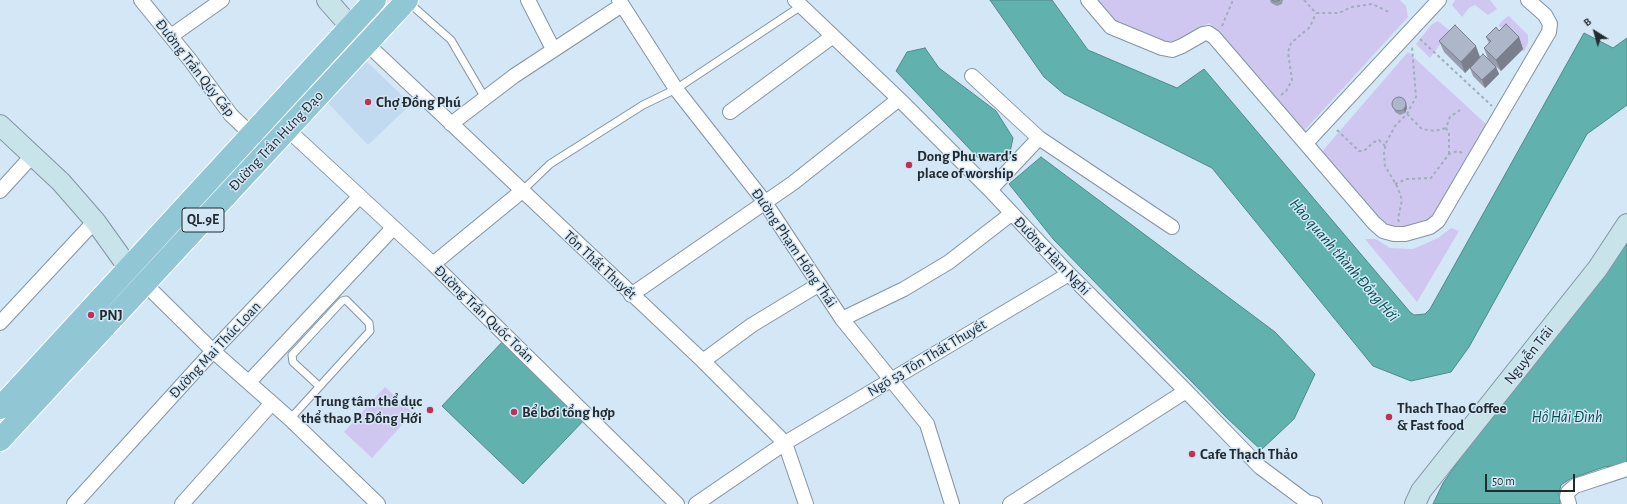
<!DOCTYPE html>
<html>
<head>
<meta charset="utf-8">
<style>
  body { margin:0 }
  #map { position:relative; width:1627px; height:504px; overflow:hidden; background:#d4e7f7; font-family:"Alegreya Sans",sans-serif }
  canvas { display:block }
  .north { position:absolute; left:1575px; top:12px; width:40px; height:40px; -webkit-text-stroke:3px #d4e7f7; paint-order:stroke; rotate:323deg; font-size:11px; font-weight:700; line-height:16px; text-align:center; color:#232a30 }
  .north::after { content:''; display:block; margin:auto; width:14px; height:18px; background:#232a30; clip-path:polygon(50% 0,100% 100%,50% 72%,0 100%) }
  .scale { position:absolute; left:1485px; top:474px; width:90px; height:18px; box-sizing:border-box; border:2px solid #232a30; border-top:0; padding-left:5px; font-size:12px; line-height:14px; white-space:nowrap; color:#232a30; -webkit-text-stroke:3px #d4e7f7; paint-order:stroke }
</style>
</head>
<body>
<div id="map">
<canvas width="1627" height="504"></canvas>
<div class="north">B</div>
<div class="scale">50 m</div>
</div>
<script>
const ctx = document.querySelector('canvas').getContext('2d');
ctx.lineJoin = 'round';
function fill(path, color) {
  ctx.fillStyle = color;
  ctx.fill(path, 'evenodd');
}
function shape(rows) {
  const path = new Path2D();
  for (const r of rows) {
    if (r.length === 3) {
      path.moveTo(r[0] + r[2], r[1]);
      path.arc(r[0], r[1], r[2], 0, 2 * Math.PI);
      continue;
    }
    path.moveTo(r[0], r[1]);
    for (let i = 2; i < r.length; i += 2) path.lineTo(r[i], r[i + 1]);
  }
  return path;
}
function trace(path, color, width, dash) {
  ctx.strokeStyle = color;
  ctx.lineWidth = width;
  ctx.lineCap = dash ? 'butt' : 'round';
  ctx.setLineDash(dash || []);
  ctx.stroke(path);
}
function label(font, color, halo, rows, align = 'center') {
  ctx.font = font + ' "Alegreya Sans",sans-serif';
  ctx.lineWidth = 3;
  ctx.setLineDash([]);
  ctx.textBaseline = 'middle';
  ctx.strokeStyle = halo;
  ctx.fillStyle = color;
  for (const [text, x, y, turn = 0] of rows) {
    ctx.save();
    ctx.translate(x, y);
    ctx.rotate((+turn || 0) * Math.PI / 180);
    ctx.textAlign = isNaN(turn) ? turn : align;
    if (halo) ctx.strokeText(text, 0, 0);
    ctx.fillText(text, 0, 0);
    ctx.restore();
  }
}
fill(shape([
  [365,60,411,104,368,145,325,100]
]), '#c2daef');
fill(shape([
  [1095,0,1400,0,1406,6,1408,17,1303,132,1209,23,1195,30,1182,42,1171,44,1113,24],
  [1455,0,1490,0,1497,9,1488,15,1475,5,1469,8,1462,17,1452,5],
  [1509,16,1528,35,1528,43,1524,52,1512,40,1507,29,1498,26,1503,20],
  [1438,21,1450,31,1430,58,1416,44,1432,24],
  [1408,52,1487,125,1434,215,1424,224,1414,228,1388,229,1319,155],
  [1451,228,1459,231,1417,302,1365,239,1376,239,1390,248,1413,249,1438,238],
  [385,387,413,413,372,458,344,432]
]), '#d0c7f0');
const water = shape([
  [990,0,1052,0,1088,50,1177,88,1204,69,1410,312,1414,315,1425,314,1430,309,1584,33,1613,48,1627,38,1627,105,1587,134,1469,347,1451,372,1411,381,1373,366,1212,168,1064,94,1044,77,990,0],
  [925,48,939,68,996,111,1013,138,1010,152,1003,161,981,161,896,71,907,52,925,48],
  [1041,157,1275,332,1315,374,1294,419,1261,450,1226,417,1054,240,1009,184,1041,157],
  [1627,239,1627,464,1604,467,1570,479,1561,485,1559,493,1560,504,1433,504,1443,483,1464,453,1627,239],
  [504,340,586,418,523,484,442,406,504,340]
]);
fill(water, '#61b2af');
trace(water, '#4e8989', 1);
const lane = shape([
  [408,2,451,40,485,98],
  [522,191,550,164,643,105,676,89,801,6],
  [290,419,370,331,369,323,346,300,342,301,292,355,293,362,319,386]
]);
const street = shape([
  [141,0,190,60,231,115,251,134],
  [528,0,553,49],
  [619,0,676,89,764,201,842,319,927,424,952,504],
  [795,0,899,99,990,190,1069,274,1186,391,1260,467,1307,502,1315,504],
  [1088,0,1111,27,1162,48,1172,50,1182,46,1203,34,1208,33,1214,37,1374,223,1383,231,1394,234,1405,234,1430,227,1438,221,1549,32,1550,24,1545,15,1528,0],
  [171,36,222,0],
  [366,43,703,361,785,443,806,504],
  [972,76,1039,138],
  [730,112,833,36],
  [451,124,514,76,622,5],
  [287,129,433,264,677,504],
  [1306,143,1439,0],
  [990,190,1039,138,1172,227],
  [0,191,32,156],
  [433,264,522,191],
  [144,283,213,351,290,419,378,504],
  [631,295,793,183,899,99],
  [842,319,904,289,949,262,1011,214],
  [0,323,95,221],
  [703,361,752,325,818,285],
  [249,382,393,228],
  [74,504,213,351,359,197],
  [182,504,272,403],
  [696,504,785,443,1069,274],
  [1010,504,1186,391],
  [1569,504,1567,497,1568,492,1575,486,1627,469]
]);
const secondary = shape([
  [327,0,350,26],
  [0,125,61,182,95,221,128,267],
  [1415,504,1421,491,1598,268,1627,224]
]);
const primary = shape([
  [0,408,375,0],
  [0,440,407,0]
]);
trace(lane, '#8394a3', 9);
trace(street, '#8394a3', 16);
trace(secondary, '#8394a3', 22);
trace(primary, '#fff', 24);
trace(shape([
  [1304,0,1316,13,1339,13,1352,7,1372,4,1389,12],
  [1222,26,1233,0],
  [1420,39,1492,106],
  [1281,95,1286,91,1292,80,1288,52,1291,43,1310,27,1316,13],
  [1407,114,1422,129,1435,131,1446,128],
  [1337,130,1359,151,1364,151,1374,142,1379,140,1385,146],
  [1449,154,1449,134,1446,128,1450,117,1460,110],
  [1395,184,1407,179,1431,178,1449,154,1458,151,1464,154],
  [1399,222,1398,219,1402,200,1398,188,1385,166,1384,153,1386,143,1395,126,1407,114,1416,97,1412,47]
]), '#9eaeba', 2, [3, 3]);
trace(lane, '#fff', 7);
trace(street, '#fff', 14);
trace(secondary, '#c8e3ea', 20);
trace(primary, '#91c7d5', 22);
fill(shape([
  [1270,0,1283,0,1282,4,1277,6,1271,3],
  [1499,31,1519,37,1523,49,1501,71,1488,59,1484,48,1489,43,1486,37],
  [1439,41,1480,57,1496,67,1499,74,1485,88,1473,76,1470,68,1465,73,1444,52],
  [1404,99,1407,108,1405,113,1400,115,1395,112,1392,103]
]), '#969dae');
fill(shape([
  [1519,37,1523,49,1501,71,1496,60],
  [1476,46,1480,57,1465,73,1461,62],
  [1496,67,1499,74,1485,88,1482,80],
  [1406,104,1407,108,1405,113,1404,109]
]), '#7a7f8d');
const building = shape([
  [1272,0,1280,0,1275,2,1272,0],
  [1506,24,1519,37,1496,60,1484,48,1491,41,1486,37,1496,27,1499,31,1506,24],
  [1455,25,1476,46,1461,62,1439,41,1455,25],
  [1483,54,1496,67,1482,80,1470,68,1483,54],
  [1399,104,7]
]);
fill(building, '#aeb6ca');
trace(building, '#7a7f8d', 1);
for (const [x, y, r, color] of [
  [368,102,4,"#c13154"],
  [909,165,4,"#c13154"],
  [91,315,4,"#c13154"],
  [430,410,4,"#c13154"],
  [514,412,4,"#c13154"],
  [1389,417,4,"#c13154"],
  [1192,454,4,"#c13154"]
]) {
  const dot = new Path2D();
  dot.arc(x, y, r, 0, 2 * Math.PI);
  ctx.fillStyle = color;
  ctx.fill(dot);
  trace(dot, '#d4e7f7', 1.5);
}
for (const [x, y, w] of [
  [203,220,42]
]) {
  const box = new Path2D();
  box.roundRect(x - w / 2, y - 12, w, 24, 3);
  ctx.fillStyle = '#d4e7f7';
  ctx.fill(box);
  trace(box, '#232a30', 1);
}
label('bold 14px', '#232a30', null, [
  ["QL.9E",203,220]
]);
label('15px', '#232a30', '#d4e7f7', [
  ["Đường Trần Qúy Cáp",195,68,52],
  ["Đường Trần Hưng Đạo",276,141,-47],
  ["Đường Phạm Hồng Thái",794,248,56],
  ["Đường Hàm Nghi",1052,256,46],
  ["Tôn Thất Thuyết",600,265,43],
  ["Đường Trần Quốc Toản",484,314,44],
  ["Đường Mai Thúc Loan",215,350,-47],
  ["Nguyễn Trãi",1529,355,-52],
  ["Ngõ 53 Tôn Thất Thuyết",927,358,-31]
]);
label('bold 15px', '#232a30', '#d4e7f7', [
  ["Chợ Đồng Phú",376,102],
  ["Dong Phu ward's",917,156],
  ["place of worship",917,173],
  ["PNJ",99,315],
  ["Trung tâm thể dục",422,401,"right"],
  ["thể thao P. Đồng Hới",422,418,"right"],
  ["Thach Thao Coffee",1397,408],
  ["& Fast food",1397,425],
  ["Bể bơi tổng hợp",522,412],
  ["Cafe Thạch Thảo",1200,454]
], 'left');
label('italic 16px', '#004d4c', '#d4e7f7', [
  ["Hào quanh thành Đồng Hới",1344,260,49],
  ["Hồ Hải Đình",1567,417]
]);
</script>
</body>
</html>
